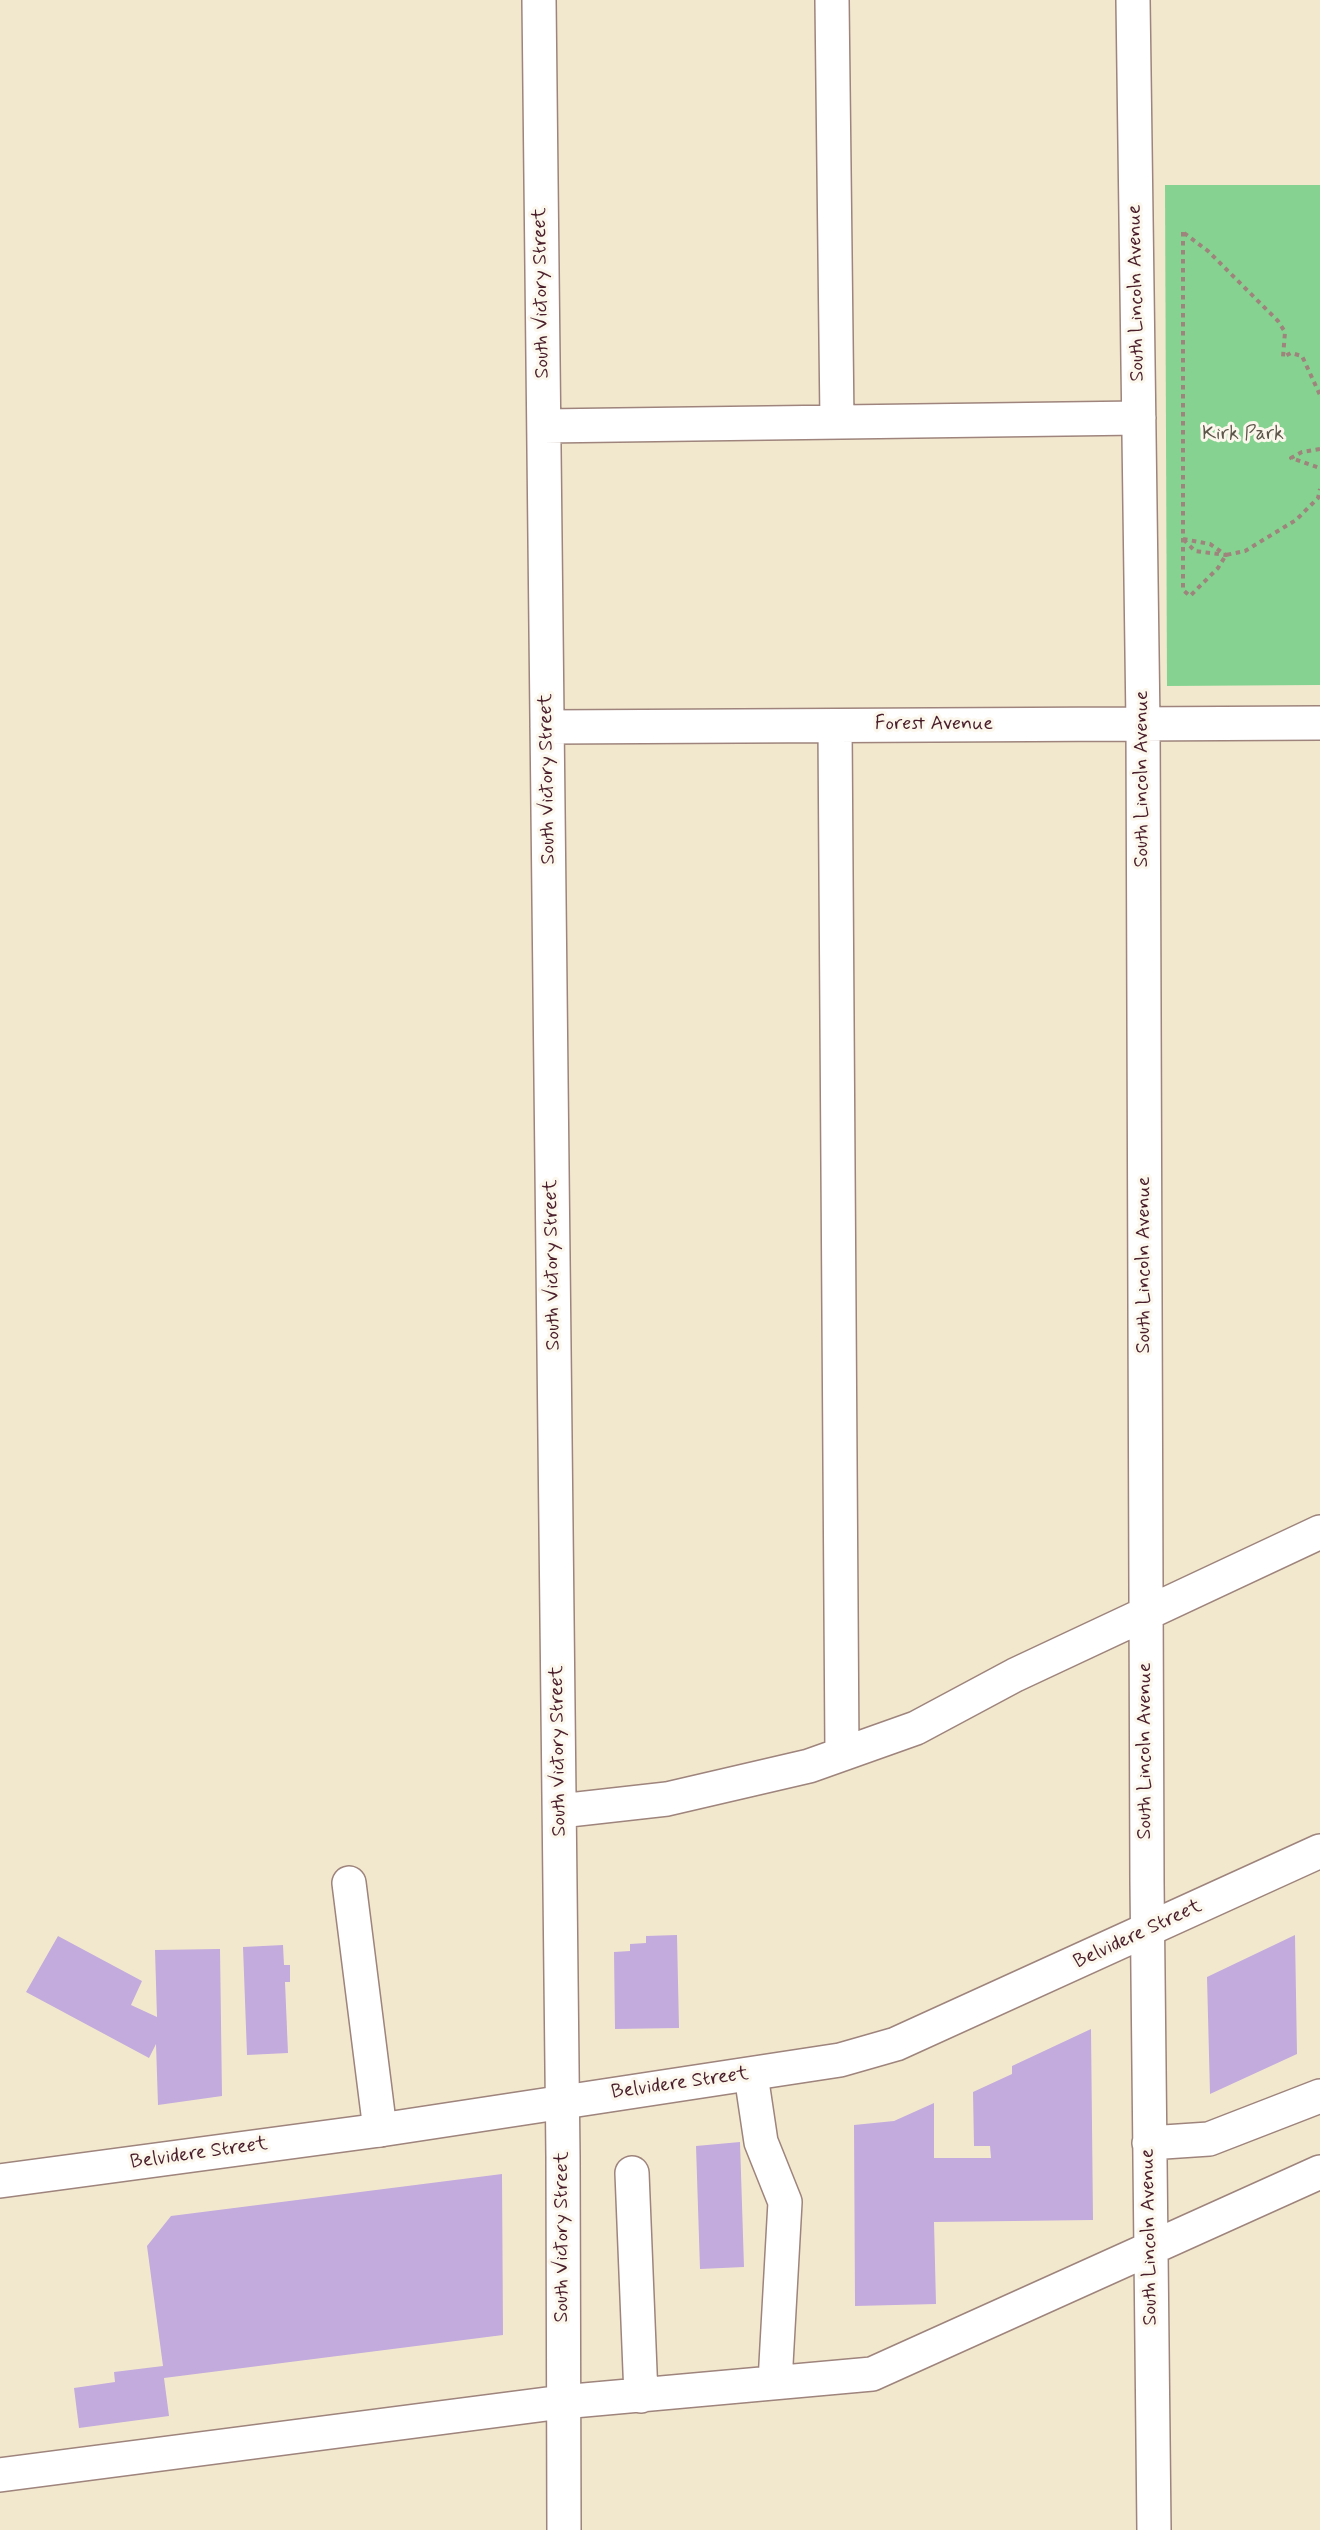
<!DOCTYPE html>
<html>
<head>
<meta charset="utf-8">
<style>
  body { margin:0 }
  canvas { display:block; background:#f2e8ce }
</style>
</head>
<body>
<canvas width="1320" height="2530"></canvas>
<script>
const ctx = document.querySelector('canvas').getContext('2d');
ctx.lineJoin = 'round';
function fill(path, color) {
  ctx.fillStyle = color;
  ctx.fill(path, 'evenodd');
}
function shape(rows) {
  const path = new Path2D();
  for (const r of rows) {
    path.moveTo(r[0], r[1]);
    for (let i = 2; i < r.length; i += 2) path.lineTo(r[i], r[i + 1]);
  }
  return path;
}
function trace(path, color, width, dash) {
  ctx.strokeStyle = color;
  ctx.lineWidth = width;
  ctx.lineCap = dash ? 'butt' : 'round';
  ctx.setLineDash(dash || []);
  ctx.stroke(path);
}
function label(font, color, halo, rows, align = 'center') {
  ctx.font = font + ' Mynerve,sans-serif';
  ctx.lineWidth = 6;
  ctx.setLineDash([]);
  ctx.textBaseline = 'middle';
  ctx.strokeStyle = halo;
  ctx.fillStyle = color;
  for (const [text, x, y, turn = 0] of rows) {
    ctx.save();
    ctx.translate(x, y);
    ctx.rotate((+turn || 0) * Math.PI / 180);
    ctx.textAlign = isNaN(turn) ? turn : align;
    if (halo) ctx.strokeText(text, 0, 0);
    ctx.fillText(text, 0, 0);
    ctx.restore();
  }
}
fill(shape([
  [1165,185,1320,185,1320,685,1167,686]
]), '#86d391');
fill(shape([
  [677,1935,679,2028,615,2029,614,1952,630,1951,630,1944,646,1943,646,1936],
  [1295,1935,1297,2054,1210,2094,1207,1977],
  [58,1936,142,1981,131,2005,157,2017,155,1950,220,1949,222,2096,158,2105,156,2044,149,2058,26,1992],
  [283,1945,284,1965,290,1965,290,1982,285,1982,288,2053,247,2055,243,1947],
  [1091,2029,1093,2220,934,2222,936,2304,855,2306,854,2125,894,2121,934,2103,934,2158,991,2158,990,2146,974,2146,973,2092,1012,2074,1012,2066],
  [740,2142,744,2267,700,2269,696,2146],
  [502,2174,503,2335,164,2378,169,2416,79,2428,74,2388,115,2382,114,2372,163,2366,147,2246,171,2216]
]), '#c4abdd');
const minor = shape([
  [539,0,563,2156,564,2530],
  [832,0,837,422],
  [1133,0,1143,724,1147,1882,1154,2530],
  [544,426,1139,418],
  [835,726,842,1754],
  [547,727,1320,723],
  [560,1811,667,1799,809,1766,916,1728,1015,1675,1320,1532],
  [349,1883,380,2130],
  [751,2075,761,2142,785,2202,775,2382],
  [1149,2143,1209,2139,1320,2096],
  [632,2173,641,2396],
  [0,2475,562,2402,872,2374,1320,2172]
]);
const major = shape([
  [0,2181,380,2130,840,2060,896,2044,1320,1851]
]);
trace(minor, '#9e847c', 36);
trace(major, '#9e847c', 36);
trace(shape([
  [1183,232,1183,590,1190,596,1218,568,1226,555,1245,551,1296,520,1318,498,1320,489],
  [1184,233,1208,251,1278,321,1285,332,1283,357,1291,353,1302,356,1320,395],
  [1320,449,1302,452,1291,458,1320,468],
  [1183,539,1210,544,1226,555,1195,551,1183,539]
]), '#9e847c', 4, [4.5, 4.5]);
trace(minor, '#fff', 33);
trace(major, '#fff', 33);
label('20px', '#4a1f2b', '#fbf7ec', [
  ["South Victory Street",542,293,-91],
  ["South Lincoln Avenue",1137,293,-91],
  ["Forest Avenue",934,725],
  ["South Victory Street",548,779,-91],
  ["South Lincoln Avenue",1143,779,-90],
  ["South Victory Street",553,1265,-91],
  ["South Lincoln Avenue",1145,1265,-90],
  ["South Victory Street",559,1751,-91],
  ["South Lincoln Avenue",1146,1751,-90],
  ["Belvidere Street",1138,1935,-25],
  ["Belvidere Street",680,2084,-8],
  ["Belvidere Street",199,2154,-8],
  ["South Victory Street",563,2237,-90],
  ["South Lincoln Avenue",1150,2237,-91]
]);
label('20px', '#5c554a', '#fbf7ec', [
  ["Kirk Park",1243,435]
]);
</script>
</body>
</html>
